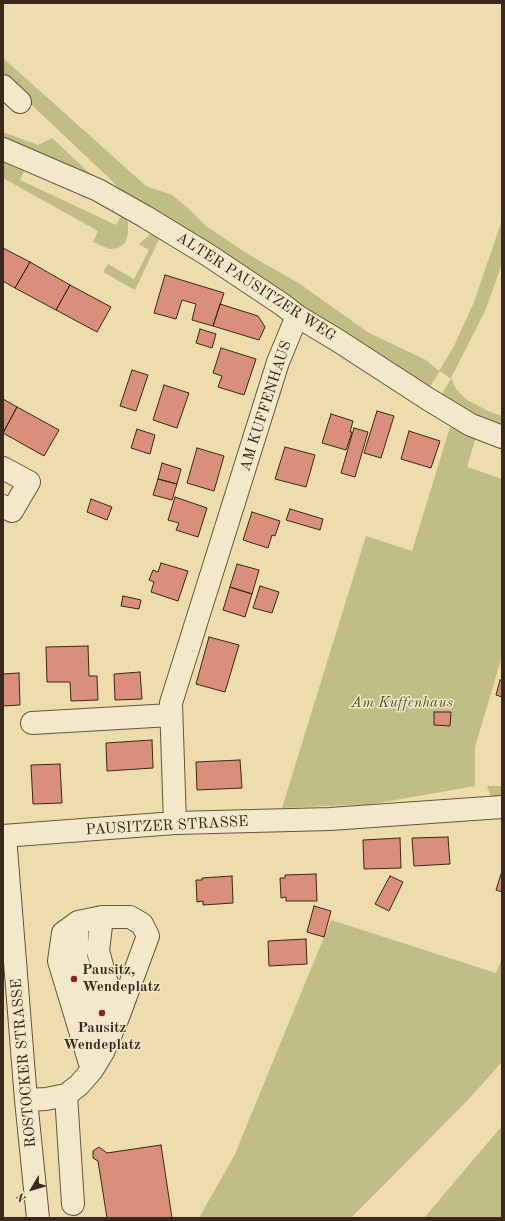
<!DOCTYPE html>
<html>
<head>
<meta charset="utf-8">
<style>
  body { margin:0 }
  #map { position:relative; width:505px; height:1221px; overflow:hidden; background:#eddcac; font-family:"Old Standard TT",serif }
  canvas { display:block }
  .frame { position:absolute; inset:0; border:4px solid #3a281c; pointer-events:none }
  .north { position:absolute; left:12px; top:1169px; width:40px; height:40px; -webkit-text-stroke:3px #f3e8c9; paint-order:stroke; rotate:232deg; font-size:11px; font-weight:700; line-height:16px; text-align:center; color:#3a281c }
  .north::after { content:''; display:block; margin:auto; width:14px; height:18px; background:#3a281c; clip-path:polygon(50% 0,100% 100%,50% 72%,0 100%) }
</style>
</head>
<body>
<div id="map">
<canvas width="505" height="1221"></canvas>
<div class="frame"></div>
<div class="north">N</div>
</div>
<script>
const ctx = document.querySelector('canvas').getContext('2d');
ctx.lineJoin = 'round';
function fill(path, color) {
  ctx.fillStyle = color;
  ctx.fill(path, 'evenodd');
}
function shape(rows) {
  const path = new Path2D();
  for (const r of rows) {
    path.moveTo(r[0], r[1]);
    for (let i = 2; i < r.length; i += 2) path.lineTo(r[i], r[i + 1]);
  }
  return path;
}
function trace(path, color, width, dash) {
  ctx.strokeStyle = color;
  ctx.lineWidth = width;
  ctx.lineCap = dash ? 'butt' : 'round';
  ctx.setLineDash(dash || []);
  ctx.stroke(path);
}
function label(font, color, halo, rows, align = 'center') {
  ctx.font = font + ' "Old Standard TT",serif';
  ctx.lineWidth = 3;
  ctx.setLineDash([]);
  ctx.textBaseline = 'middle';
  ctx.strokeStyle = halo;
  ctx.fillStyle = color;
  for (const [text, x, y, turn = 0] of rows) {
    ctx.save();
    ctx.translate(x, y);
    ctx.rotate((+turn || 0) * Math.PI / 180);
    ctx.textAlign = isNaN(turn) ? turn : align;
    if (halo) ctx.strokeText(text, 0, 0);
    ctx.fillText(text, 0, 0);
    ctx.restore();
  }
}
fill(shape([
  [3,58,146,186,172,195,189,209,206,226,246,253,300,284,369,333,426,360,439,371,454,346,474,302,502,220,502,264,485,311,451,378,456,389,467,400,490,412,502,416,502,430,439,398,451,379,440,371,426,393,129,199,107,176,3,78],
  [3,132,38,145,52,138,102,185,3,141],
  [3,159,25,169,20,180,116,225,123,213,128,222,128,234,125,243,118,248,109,249,93,242,98,231,3,178],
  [154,231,161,235,135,290,103,272,108,264,134,279,149,250,139,244],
  [450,427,476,437,467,467,502,479,502,656,475,747,475,786,373,804,282,808,366,536,412,551],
  [487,786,502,786,502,796,491,797],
  [331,920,496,973,502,958,502,1062,465,1103,351,1218,199,1218,235,1154],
  [502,1126,502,1218,424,1218,490,1140]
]), '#c0be84');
const building = shape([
  [3,248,30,262,15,288,3,281,3,248],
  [30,262,70,285,56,310,15,288,30,262],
  [165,275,224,293,213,326,192,320,196,304,182,300,176,319,154,313,165,275],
  [70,285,111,307,97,332,56,310,70,285],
  [220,304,258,316,265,327,259,340,213,326,220,304],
  [200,329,216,334,212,348,196,343,200,329],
  [221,348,256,359,244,395,218,387,222,376,213,373,221,348],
  [132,370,148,375,136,411,120,406,132,370],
  [164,385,189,393,177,428,153,420,164,385],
  [3,399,17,407,3,433,3,399],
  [17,407,59,430,44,456,3,433,17,407],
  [377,411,394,416,381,458,364,453,377,411],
  [331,414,353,421,350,432,352,432,346,450,322,443,331,414],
  [354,428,368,432,355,477,341,473,354,428],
  [137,429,155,435,150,454,131,448,137,429],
  [409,431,440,441,431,468,401,459,409,431],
  [285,447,315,455,306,487,275,479,285,447],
  [197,448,224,456,214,491,187,483,197,448],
  [162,463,181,469,177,484,158,479,162,463],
  [158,479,177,484,172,500,153,495,158,479],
  [175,497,207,508,198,537,176,530,179,523,168,520,175,497],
  [91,499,112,507,107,520,87,512,91,499],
  [290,509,323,519,320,530,286,520,290,509],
  [252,512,280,521,275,536,272,535,268,548,243,540,252,512],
  [161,563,188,571,178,601,151,592,154,582,149,580,153,570,158,572,161,563],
  [237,564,259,570,252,594,230,587,237,564],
  [260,586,279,592,272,613,253,608,260,586],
  [230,587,252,594,245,617,223,610,230,587],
  [123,596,141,600,139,609,121,606,123,596],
  [209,637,239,645,225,692,196,684,209,637],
  [88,646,89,676,97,676,98,700,71,701,70,682,47,682,46,647,88,646],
  [140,672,142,699,115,700,114,674,140,672],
  [19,673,20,705,3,706,3,674,19,673],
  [500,680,502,681,502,697,496,695,500,680],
  [434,712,451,712,450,726,434,725,434,712],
  [152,740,153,768,107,771,106,743,152,740],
  [240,760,242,788,197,790,196,762,240,760],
  [60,764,62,803,33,804,31,765,60,764],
  [448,837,450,864,414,866,412,838,448,837],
  [400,838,401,868,364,869,363,840,400,838],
  [502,871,502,892,496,890,502,871],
  [316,874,317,901,286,901,286,897,281,898,280,878,285,878,285,875,316,874],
  [232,876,233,903,203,905,203,901,197,902,196,880,202,880,202,878,232,876],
  [390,876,403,882,389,911,375,904,390,876],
  [314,906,331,911,324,937,307,932,314,906],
  [306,939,307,964,269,966,268,941,306,939],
  [161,1145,172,1218,107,1218,98,1161,93,1158,93,1151,99,1147,107,1153,161,1145]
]);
fill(building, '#da8e7c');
trace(building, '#3a281c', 1);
const minor = shape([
  [3,86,20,102],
  [3,149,98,190,144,216,208,255,283,305,297,316,337,340,428,399,471,425,502,437],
  [3,468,29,482,12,511,3,506],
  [32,723,171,715],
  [175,823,171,703,278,362,297,316],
  [3,836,175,823,330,819,502,807],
  [5,836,26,1100,38,1218],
  [102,917,98,951,117,1020],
  [78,922,76,957,96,1022,103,1052],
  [66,1095,73,1204],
  [26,1100,46,1099,66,1095,79,1085,92,1070,103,1052,117,1020,148,936,142,924,130,917,102,917,78,922,63,933,59,961,92,1070]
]);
trace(minor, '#675540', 24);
trace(minor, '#f3e8c9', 22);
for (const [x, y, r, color] of [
  [74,979,4,"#8f2418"],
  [102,1013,4,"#8f2418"]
]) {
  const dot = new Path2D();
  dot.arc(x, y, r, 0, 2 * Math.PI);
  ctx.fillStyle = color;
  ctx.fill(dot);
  trace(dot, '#f3e8c9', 1.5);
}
label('15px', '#3a281c', '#f3e8c9', [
  ["ALTER PAUSITZER WEG",256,287,33],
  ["AM KUFFENHAUS",266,406,-72],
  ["PAUSITZER STRASSE",167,826,-3],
  ["ROSTOCKER STRASSE",24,1063,-95]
]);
label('italic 15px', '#5c4e36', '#f3e8c9', [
  ["Am Kuffenhaus",402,703]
]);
label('bold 15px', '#3a281c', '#f3e8c9', [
  ["Pausitz,",82,970],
  ["Wendeplatz",82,987],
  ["Pausitz",102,1028,"center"],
  ["Wendeplatz",102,1045,"center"]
], 'left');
</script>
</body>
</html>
